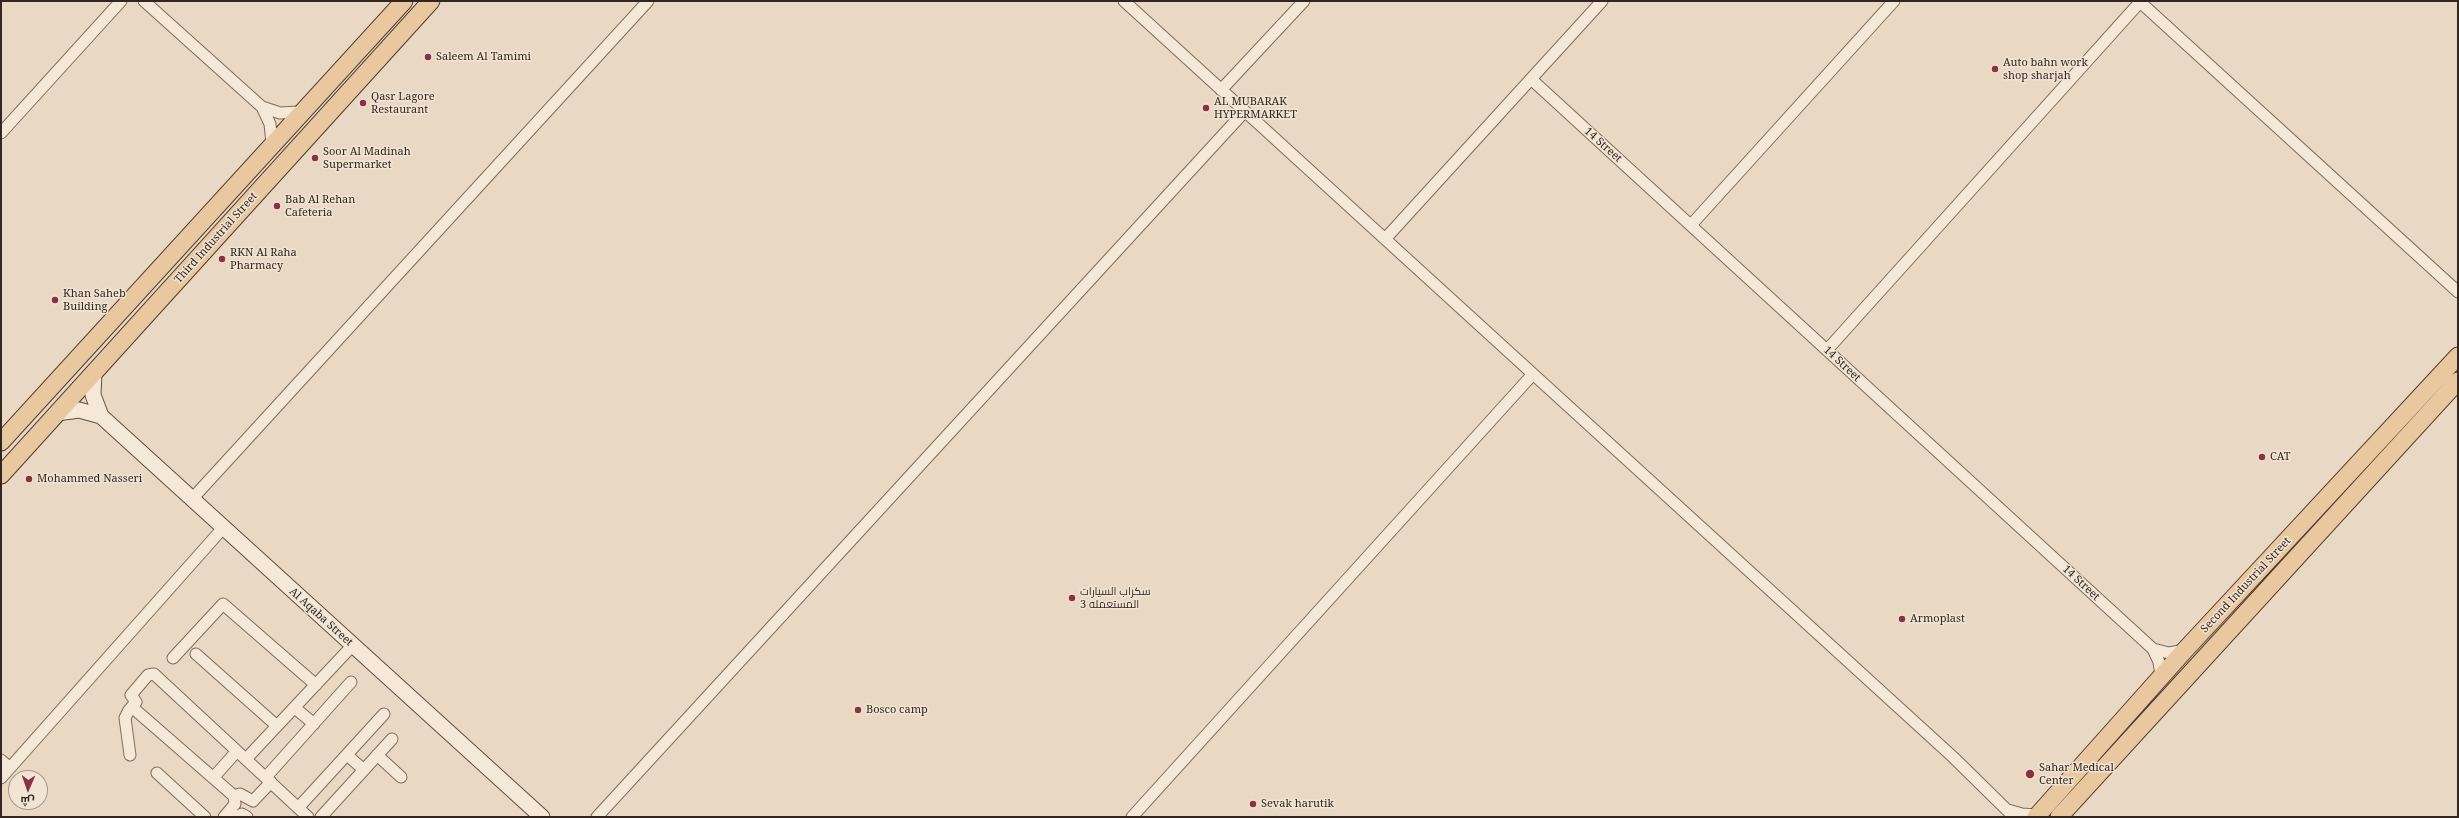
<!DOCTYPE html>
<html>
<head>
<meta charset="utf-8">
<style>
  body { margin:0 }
  #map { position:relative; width:2459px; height:818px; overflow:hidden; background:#e9d9c4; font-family:"Noto Serif",Cairo,serif }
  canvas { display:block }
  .frame { position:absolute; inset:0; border:2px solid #33261f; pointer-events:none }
  .north { position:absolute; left:8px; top:770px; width:40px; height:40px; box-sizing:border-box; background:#f1e4d3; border:1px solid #a5988b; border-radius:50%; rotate:182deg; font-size:11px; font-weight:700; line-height:16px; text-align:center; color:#33261f }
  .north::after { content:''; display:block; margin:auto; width:14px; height:18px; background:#8a3340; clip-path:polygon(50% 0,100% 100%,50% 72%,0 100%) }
</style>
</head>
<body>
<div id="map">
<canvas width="2459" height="818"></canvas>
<div class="frame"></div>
<div class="north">ش</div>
</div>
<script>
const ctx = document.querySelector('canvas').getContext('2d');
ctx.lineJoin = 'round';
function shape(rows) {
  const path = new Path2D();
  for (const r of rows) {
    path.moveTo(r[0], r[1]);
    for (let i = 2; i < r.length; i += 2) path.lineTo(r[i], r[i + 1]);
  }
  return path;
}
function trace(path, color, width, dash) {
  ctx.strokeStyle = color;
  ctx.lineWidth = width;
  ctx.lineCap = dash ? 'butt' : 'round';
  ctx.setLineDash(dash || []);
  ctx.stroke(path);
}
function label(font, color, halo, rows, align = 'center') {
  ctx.font = font + ' "Noto Serif",Cairo,serif';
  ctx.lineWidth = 3;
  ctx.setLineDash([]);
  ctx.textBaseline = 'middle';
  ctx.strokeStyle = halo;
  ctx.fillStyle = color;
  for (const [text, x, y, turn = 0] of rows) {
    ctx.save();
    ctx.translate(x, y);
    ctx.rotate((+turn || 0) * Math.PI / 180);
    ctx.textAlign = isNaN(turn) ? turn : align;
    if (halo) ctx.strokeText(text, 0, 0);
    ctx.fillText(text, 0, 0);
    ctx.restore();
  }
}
const street = shape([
  [144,1,262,107,280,113,300,112],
  [1124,1,1953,757,2014,817],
  [2139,1,2458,292],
  [1531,79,2153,649,2159,662,2161,676],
  [1221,90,1304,1],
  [262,107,270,124,272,143],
  [1,133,121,1],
  [1691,225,1894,1],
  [1385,239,1602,1],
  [1827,350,2141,1],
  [192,499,648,1],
  [2153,649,2169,653,2185,650],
  [196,654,277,726],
  [173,658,223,604,316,685],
  [132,707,234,796,235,804,224,817],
  [295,708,314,724],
  [130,755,125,718,129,710,136,702,131,695,148,675,154,674,308,817],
  [347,755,364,770],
  [377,755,401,777],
  [246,759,352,646],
  [1,760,10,768],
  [157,773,205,817],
  [266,777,351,682],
  [1,778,223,528],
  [213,778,237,751],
  [234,796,240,794,253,801,271,782],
  [298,808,384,714],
  [2008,810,2022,814,2038,815],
  [237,817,242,814,247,817],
  [321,817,392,739],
  [597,817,1245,111],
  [1132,817,1533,374]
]);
const secondary = shape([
  [94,372,93,395,101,416],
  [57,413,79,410,101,416,542,817]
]);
const primary = shape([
  [1,442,404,1],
  [1,475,431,1],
  [2036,817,2185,650,2458,356],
  [2059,817,2458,381]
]);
trace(street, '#826b5c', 13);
trace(secondary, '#644d40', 17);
trace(primary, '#503b30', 19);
trace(street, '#f5e8d6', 11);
trace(secondary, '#f5e8d6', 15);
trace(primary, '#e9c8a0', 17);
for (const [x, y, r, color] of [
  [428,57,4,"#8a3340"],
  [1995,69,4,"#8a3340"],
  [363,103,4,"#8a3340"],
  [1206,108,4,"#8a3340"],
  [315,158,4,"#8a3340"],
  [277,206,4,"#8a3340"],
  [222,259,4,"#8a3340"],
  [55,300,4,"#8a3340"],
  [2262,457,4,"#8a3340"],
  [29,479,4,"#8a3340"],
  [1072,598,4,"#8a3340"],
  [1902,619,4,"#8a3340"],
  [858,710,4,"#8a3340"],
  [2030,774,5,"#8a3340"],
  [1253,804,4,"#8a3340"]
]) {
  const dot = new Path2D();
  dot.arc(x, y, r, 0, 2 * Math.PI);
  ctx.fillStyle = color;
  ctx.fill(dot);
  trace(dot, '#f1e4d3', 1.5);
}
label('11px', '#33261f', '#f1e4d3', [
  ["Saleem Al Tamimi",436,57],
  ["Auto bahn work",2003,63],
  ["shop sharjah",2003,76],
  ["Qasr Lagore",371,97],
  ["Restaurant",371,110],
  ["AL MUBARAK",1214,102],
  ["HYPERMARKET",1214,115],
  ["Soor Al Madinah",323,152],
  ["Supermarket",323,165],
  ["Bab Al Rehan",285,200],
  ["Cafeteria",285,213],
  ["RKN Al Raha",230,253],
  ["Pharmacy",230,266],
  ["Khan Saheb",63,294],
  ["Building",63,307],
  ["CAT",2270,457],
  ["Mohammed Nasseri",37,479],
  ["سكراب السيارات",1080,592],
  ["المستعمله 3",1080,605],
  ["Armoplast",1910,619],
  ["Bosco camp",866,710],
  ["Sahar Medical",2039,768],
  ["Center",2039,781],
  ["Sevak harutik",1261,804]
], 'left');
label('11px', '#33261f', '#f1e4d3', [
  ["14 Street",1603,145,42],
  ["Third Industrial Street",216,238,-48],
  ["14 Street",1842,364,43],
  ["14 Street",2081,583,43],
  ["Second Industrial Street",2246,585,-47],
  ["Al Aqaba Street",321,617,42]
]);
</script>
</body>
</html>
